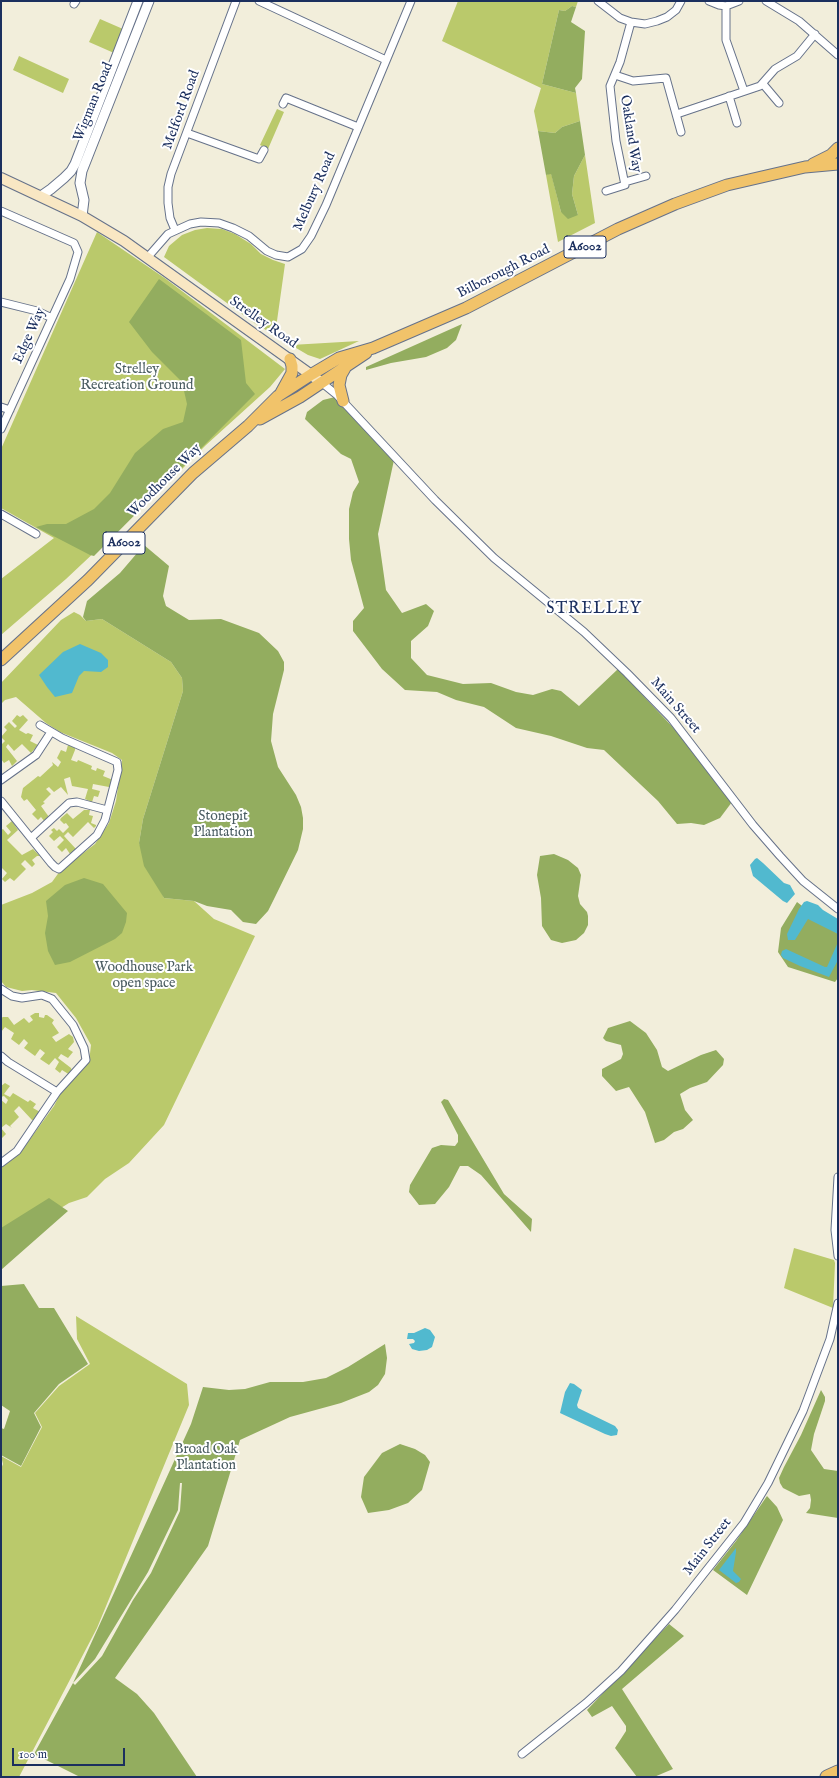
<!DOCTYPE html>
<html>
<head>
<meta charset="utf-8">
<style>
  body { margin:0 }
  #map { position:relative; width:839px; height:1778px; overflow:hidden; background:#f2eedb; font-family:"IM FELL English",serif }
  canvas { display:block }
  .frame { position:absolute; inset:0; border:2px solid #1b2f5e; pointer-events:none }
  .scale { position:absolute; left:12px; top:1748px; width:113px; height:18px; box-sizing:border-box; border:2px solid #1b2f5e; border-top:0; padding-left:5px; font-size:12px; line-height:14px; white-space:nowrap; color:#1b2f5e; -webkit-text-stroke:3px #fff; paint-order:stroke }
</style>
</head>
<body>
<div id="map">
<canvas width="839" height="1778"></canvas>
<div class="frame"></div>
<div class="scale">100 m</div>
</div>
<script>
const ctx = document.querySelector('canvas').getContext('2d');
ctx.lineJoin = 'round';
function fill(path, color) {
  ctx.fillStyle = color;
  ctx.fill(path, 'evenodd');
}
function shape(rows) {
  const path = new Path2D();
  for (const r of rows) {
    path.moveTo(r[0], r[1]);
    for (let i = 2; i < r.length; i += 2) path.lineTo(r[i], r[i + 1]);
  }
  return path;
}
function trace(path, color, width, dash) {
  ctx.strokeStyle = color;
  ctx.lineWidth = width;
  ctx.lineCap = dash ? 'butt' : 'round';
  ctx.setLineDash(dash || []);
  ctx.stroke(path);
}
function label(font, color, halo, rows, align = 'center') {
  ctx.font = font + ' "IM FELL English",serif';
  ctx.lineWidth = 4;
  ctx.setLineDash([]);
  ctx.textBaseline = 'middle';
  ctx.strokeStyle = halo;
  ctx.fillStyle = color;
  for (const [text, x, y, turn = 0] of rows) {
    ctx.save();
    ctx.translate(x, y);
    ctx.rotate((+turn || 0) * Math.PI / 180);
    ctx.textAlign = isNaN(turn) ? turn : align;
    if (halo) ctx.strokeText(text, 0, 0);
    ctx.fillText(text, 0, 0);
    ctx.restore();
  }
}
fill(shape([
  [458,1,578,1,576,7,572,6,565,11,559,10,542,84,576,93,580,121,562,127,555,133,538,131,534,111,541,88,442,41],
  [100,19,123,29,114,53,89,42],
  [19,56,69,79,63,93,13,70],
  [277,109,284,112,268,149,260,145],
  [585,155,595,223,558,242,546,175,551,173,561,212,578,215,572,194,574,176],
  [207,228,222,229,235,234,251,244,261,254,273,260,285,264,275,335,257,325,164,257,169,246,182,235,195,230],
  [97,232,166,279,285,369,270,387,206,445,165,486,66,579,1,635,1,579,54,538,1,508,1,449],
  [359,341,320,359,308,355,291,345],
  [74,612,80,615,86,621,102,619,171,662,182,678,183,691,143,819,139,843,164,898,194,901,214,919,255,936,164,1125,129,1163,105,1179,87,1197,69,1203,1,1245,1,1168,20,1153,54,1106,60,1094,89,1062,91,1045,76,1018,56,993,32,990,22,991,6,987,1,981,1,905,32,893,52,882,60,871,95,844,109,823,116,801,122,760,112,753,60,732,46,723,16,697,5,700,1,704,1,683,61,620],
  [17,715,20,717,23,715,28,720,19,730,26,734,28,733,33,735,30,741,38,745,31,753,22,744,14,751,8,744,6,747,17,761,12,766,9,760,4,763,1,759,1,745,5,741,1,737,7,730,4,727,9,722,15,728,17,726,12,721],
  [68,745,75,748,75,750,71,760,77,762,78,760,92,766,91,769,96,771,97,768,105,771,103,776,113,780,111,786,109,787,93,784,92,789,100,791,98,797,94,796,92,802,85,799,88,789,72,786,70,777,64,779,68,795,61,787,54,792,49,787,46,789,51,794,43,802,45,803,41,806,49,817,45,822,41,817,38,820,32,814,36,810,27,799,24,801,21,797,23,788,38,776,40,777,53,765,52,762,58,767,61,762,57,758,61,750,66,752],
  [84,810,90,810,89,815,93,816,91,823,96,825,96,826,94,828,88,822,73,837,68,832,64,836,76,849,70,854,66,848,62,852,57,847,64,840,60,836,54,841,49,836,53,832,51,830,54,828,57,831,59,829,63,833,69,827,66,823,64,824,60,820,61,818,67,813,73,819],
  [12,821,18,830,7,840,22,855,33,849,40,856,37,856,32,860,35,864,32,867,25,860,21,864,26,869,14,881,10,878,5,882,2,879,7,873,1,867,1,830,3,829,8,835,11,832,6,826],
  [35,1013,39,1013,39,1017,44,1018,45,1015,47,1015,54,1020,52,1023,59,1033,52,1037,56,1042,69,1034,73,1037,74,1042,68,1049,73,1052,68,1058,61,1054,58,1058,71,1068,72,1071,70,1075,62,1070,60,1073,55,1069,59,1062,55,1058,49,1065,40,1059,45,1053,40,1049,35,1056,24,1048,28,1043,24,1039,19,1045,11,1039,14,1033,5,1027,1,1032,1,1018,3,1017,8,1017,14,1025,24,1018,29,1023,33,1020,30,1016],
  [5,1083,10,1086,4,1094,10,1097,13,1093,28,1102,30,1100,36,1104,33,1108,40,1112,34,1120,32,1120,19,1106,14,1111,19,1117,10,1126,12,1128,6,1124,1,1128,6,1134,1,1139,1,1100,6,1104,8,1100,4,1096,1,1097,1,1086],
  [794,1248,834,1260,835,1263,833,1308,784,1288],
  [76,1316,187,1384,189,1405,97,1628,19,1777,1,1777,1,1469,3,1464,1,1456,21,1467,42,1427,35,1413,59,1386,90,1364,77,1339]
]), '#bac96b');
fill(shape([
  [572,6,576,7,571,22,585,31,582,79,575,88,576,93,542,84,559,10,565,11],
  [580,121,585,155,574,176,572,194,578,215,568,219,561,212,551,174,546,175,538,131,555,133,562,127],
  [159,279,241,340,246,383,255,394,94,556,90,555,36,527,47,524,66,524,94,509,110,493,135,453,163,429,183,422,187,404,182,382,152,352,129,322],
  [462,324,456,340,447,348,426,357,391,363,366,370,366,367],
  [335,397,394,460,378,534,386,590,402,613,426,604,434,611,428,626,411,641,411,658,427,675,463,684,491,683,516,692,533,695,552,689,561,691,579,706,618,669,682,737,732,802,720,818,704,825,691,823,677,824,658,801,604,750,587,748,551,736,516,728,484,707,456,700,437,692,405,690,382,669,353,631,353,621,364,608,351,560,349,539,349,509,353,492,359,482,351,459,341,454,305,419,307,412,323,400],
  [144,545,169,566,163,596,166,606,189,620,221,619,259,633,278,651,284,662,284,670,273,714,271,741,278,767,296,795,301,807,303,818,303,829,298,850,275,897,268,911,256,924,243,922,231,910,207,906,194,901,164,898,144,866,139,843,143,819,183,691,182,678,171,662,102,619,86,621,83,617,87,601,120,573],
  [554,854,568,860,578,868,581,875,578,896,580,904,587,912,588,916,588,925,584,933,576,940,562,943,551,940,542,926,541,898,537,875,540,856],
  [84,878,103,884,127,913,126,922,122,933,115,939,70,962,55,965,48,951,45,933,48,916,46,901,65,885],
  [797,902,838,934,838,978,835,982,788,967,778,952,781,928],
  [630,1021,646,1033,657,1050,662,1067,668,1071,701,1055,716,1050,724,1059,723,1065,707,1082,690,1088,680,1094,685,1110,693,1120,683,1129,674,1132,664,1140,655,1143,645,1112,629,1087,616,1091,602,1076,602,1069,621,1059,623,1054,621,1045,606,1041,603,1038,608,1028],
  [444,1099,448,1100,504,1194,532,1219,531,1232,481,1175,468,1166,460,1166,449,1187,435,1204,419,1205,409,1192,410,1185,432,1148,441,1145,455,1146,458,1142,458,1135,441,1102],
  [49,1198,68,1211,1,1270,1,1228],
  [24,1284,39,1308,54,1308,88,1364,59,1384,34,1413,41,1427,21,1466,1,1455,1,1428,4,1429,10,1411,1,1405,1,1286],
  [385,1344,387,1358,385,1374,378,1385,369,1392,341,1403,290,1417,240,1440,208,1546,115,1678,137,1694,154,1713,197,1777,80,1777,34,1754,73,1683,75,1685,102,1656,133,1600,151,1573,180,1511,182,1483,180,1483,178,1510,148,1572,95,1659,73,1683,191,1424,203,1387,229,1390,245,1389,270,1382,303,1382,326,1378,348,1367],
  [821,1390,825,1397,825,1401,814,1434,811,1450,824,1469,838,1471,838,1518,806,1513,810,1508,811,1500,810,1494,799,1496,783,1488,780,1483,779,1478,784,1467,801,1435],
  [400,1444,415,1449,425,1455,430,1462,422,1490,408,1503,389,1510,368,1513,361,1497,364,1477,382,1453],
  [767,1496,777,1507,783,1520,747,1595,713,1570,736,1541],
  [669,1624,684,1636,622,1689,673,1769,654,1777,637,1777,615,1748,626,1731,626,1726,612,1706,592,1717,587,1710]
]), '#93ad5f');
fill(shape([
  [80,644,101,653,108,660,108,667,101,672,84,671,79,676,72,693,55,697,47,687,39,675,63,652],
  [755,859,757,858,763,863,784,883,790,885,795,894,787,903,783,901,753,876,750,865],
  [807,901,818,905,823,910,838,919,838,934,808,919,795,940,788,940,787,934,799,909,804,902],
  [838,942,838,960,829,977,800,966,783,958,781,955,782,951,786,949,825,967,827,967],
  [425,1328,430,1330,435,1337,432,1347,427,1350,419,1351,412,1349,409,1344,414,1343,415,1341,413,1339,407,1339,408,1333,414,1333],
  [570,1383,574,1384,582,1390,577,1405,578,1408,615,1426,618,1430,617,1435,611,1436,605,1434,560,1413,565,1392],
  [736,1548,736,1552,733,1571,741,1579,739,1582,736,1583,719,1570]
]), '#51b9cf');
const minor = shape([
  [259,1,386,60],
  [598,1,620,18,631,22,645,24,657,21,667,17,676,10,681,1],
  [709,1,719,5,726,6,739,1],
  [766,1,799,21,838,55],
  [74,4,76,1],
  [726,6,726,40,744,91],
  [615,75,633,81,666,78,681,132],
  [763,84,779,103],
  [729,96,737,123],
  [283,104,286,98,358,127],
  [677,114,760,86,775,69,797,56,815,34],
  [187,133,259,159,264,150],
  [625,182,646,176],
  [606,191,625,185,616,141,610,86,620,62,631,22],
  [1,211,74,243,78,252,70,279,1,429],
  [175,230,170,218,168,203,168,187,171,174,236,1],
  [147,258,168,234,190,224,201,222,219,223,233,228,249,236,267,251,276,255,288,257,302,249,311,236,326,205,411,1],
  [1,302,37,311,52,318],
  [321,382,337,395,435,500,494,558,584,632,627,673,671,718,753,825,780,856,803,881,838,909],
  [1,407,10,410],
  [1,514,36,534],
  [1,780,36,755,51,732],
  [1,801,51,863,55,867,59,869,97,835,105,820,118,770,117,762,62,738,40,725],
  [31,838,69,803,77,802,107,810],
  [1,989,12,996,22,998,42,995,52,999,73,1025,84,1048,86,1060,57,1092,17,1151,1,1163],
  [1,1056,8,1062,57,1092],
  [838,1177,835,1230,838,1256],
  [522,1754,586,1703,621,1671,675,1610,744,1523,768,1483,803,1411,830,1339,838,1303]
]);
const tertiary = shape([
  [41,196,51,189,64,178,71,171,75,164,138,1],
  [82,216,84,200,80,183,82,171,149,1]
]);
const secondary = shape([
  [1,178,82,216,124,241,321,382]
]);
const primary = shape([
  [813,164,831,155,838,148],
  [281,393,292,373,292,366,290,359],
  [343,401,339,385,341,375,345,368],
  [260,419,300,397,366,353],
  [1,660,88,580,193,473,248,426,278,396,312,374,339,358,373,348,466,308,618,229,675,204,727,185,805,167,838,164]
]);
const motorway = shape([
  [827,1777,838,1772]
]);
trace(minor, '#66728a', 9);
trace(tertiary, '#66728a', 11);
trace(secondary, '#66728a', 12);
trace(primary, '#66728a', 13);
trace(motorway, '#66728a', 15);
trace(minor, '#fff', 7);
trace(tertiary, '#fff', 9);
trace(secondary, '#f9e7c3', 10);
trace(primary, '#f1c36a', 11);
trace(motorway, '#f1c36a', 13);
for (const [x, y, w] of [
  [585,247,42],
  [124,543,42]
]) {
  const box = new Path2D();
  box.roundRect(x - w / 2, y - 11, w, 22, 3);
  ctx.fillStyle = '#fff';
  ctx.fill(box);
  trace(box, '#1b2f5e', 1);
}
label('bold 13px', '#1b2f5e', null, [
  ["A6002",585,247],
  ["A6002",124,543]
]);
label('14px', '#1b2f5e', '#fff', [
  ["Wigman Road",94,102,-68],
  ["Melford Road",182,110,-70],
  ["Oakland Way",630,134,81],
  ["Melbury Road",315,192,-66],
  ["Bilborough Road",504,272,-27],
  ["Strelley Road",263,323,35],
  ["Edge Way",30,336,-66],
  ["Woodhouse Way",165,481,-45],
  ["Main Street",675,706,49],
  ["Main Street",708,1547,-52]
]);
label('14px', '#4b5d62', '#fff', [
  ["Strelley",137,370],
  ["Recreation Ground",137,386],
  ["Stonepit",223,817],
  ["Plantation",223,833],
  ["Woodhouse Park",144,968],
  ["open space",144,984],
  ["Broad Oak",206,1450],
  ["Plantation",206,1466]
]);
ctx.letterSpacing = '1px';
label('16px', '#1b2f5e', '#fff', [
  ["STRELLEY",594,610]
]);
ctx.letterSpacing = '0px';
</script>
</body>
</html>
